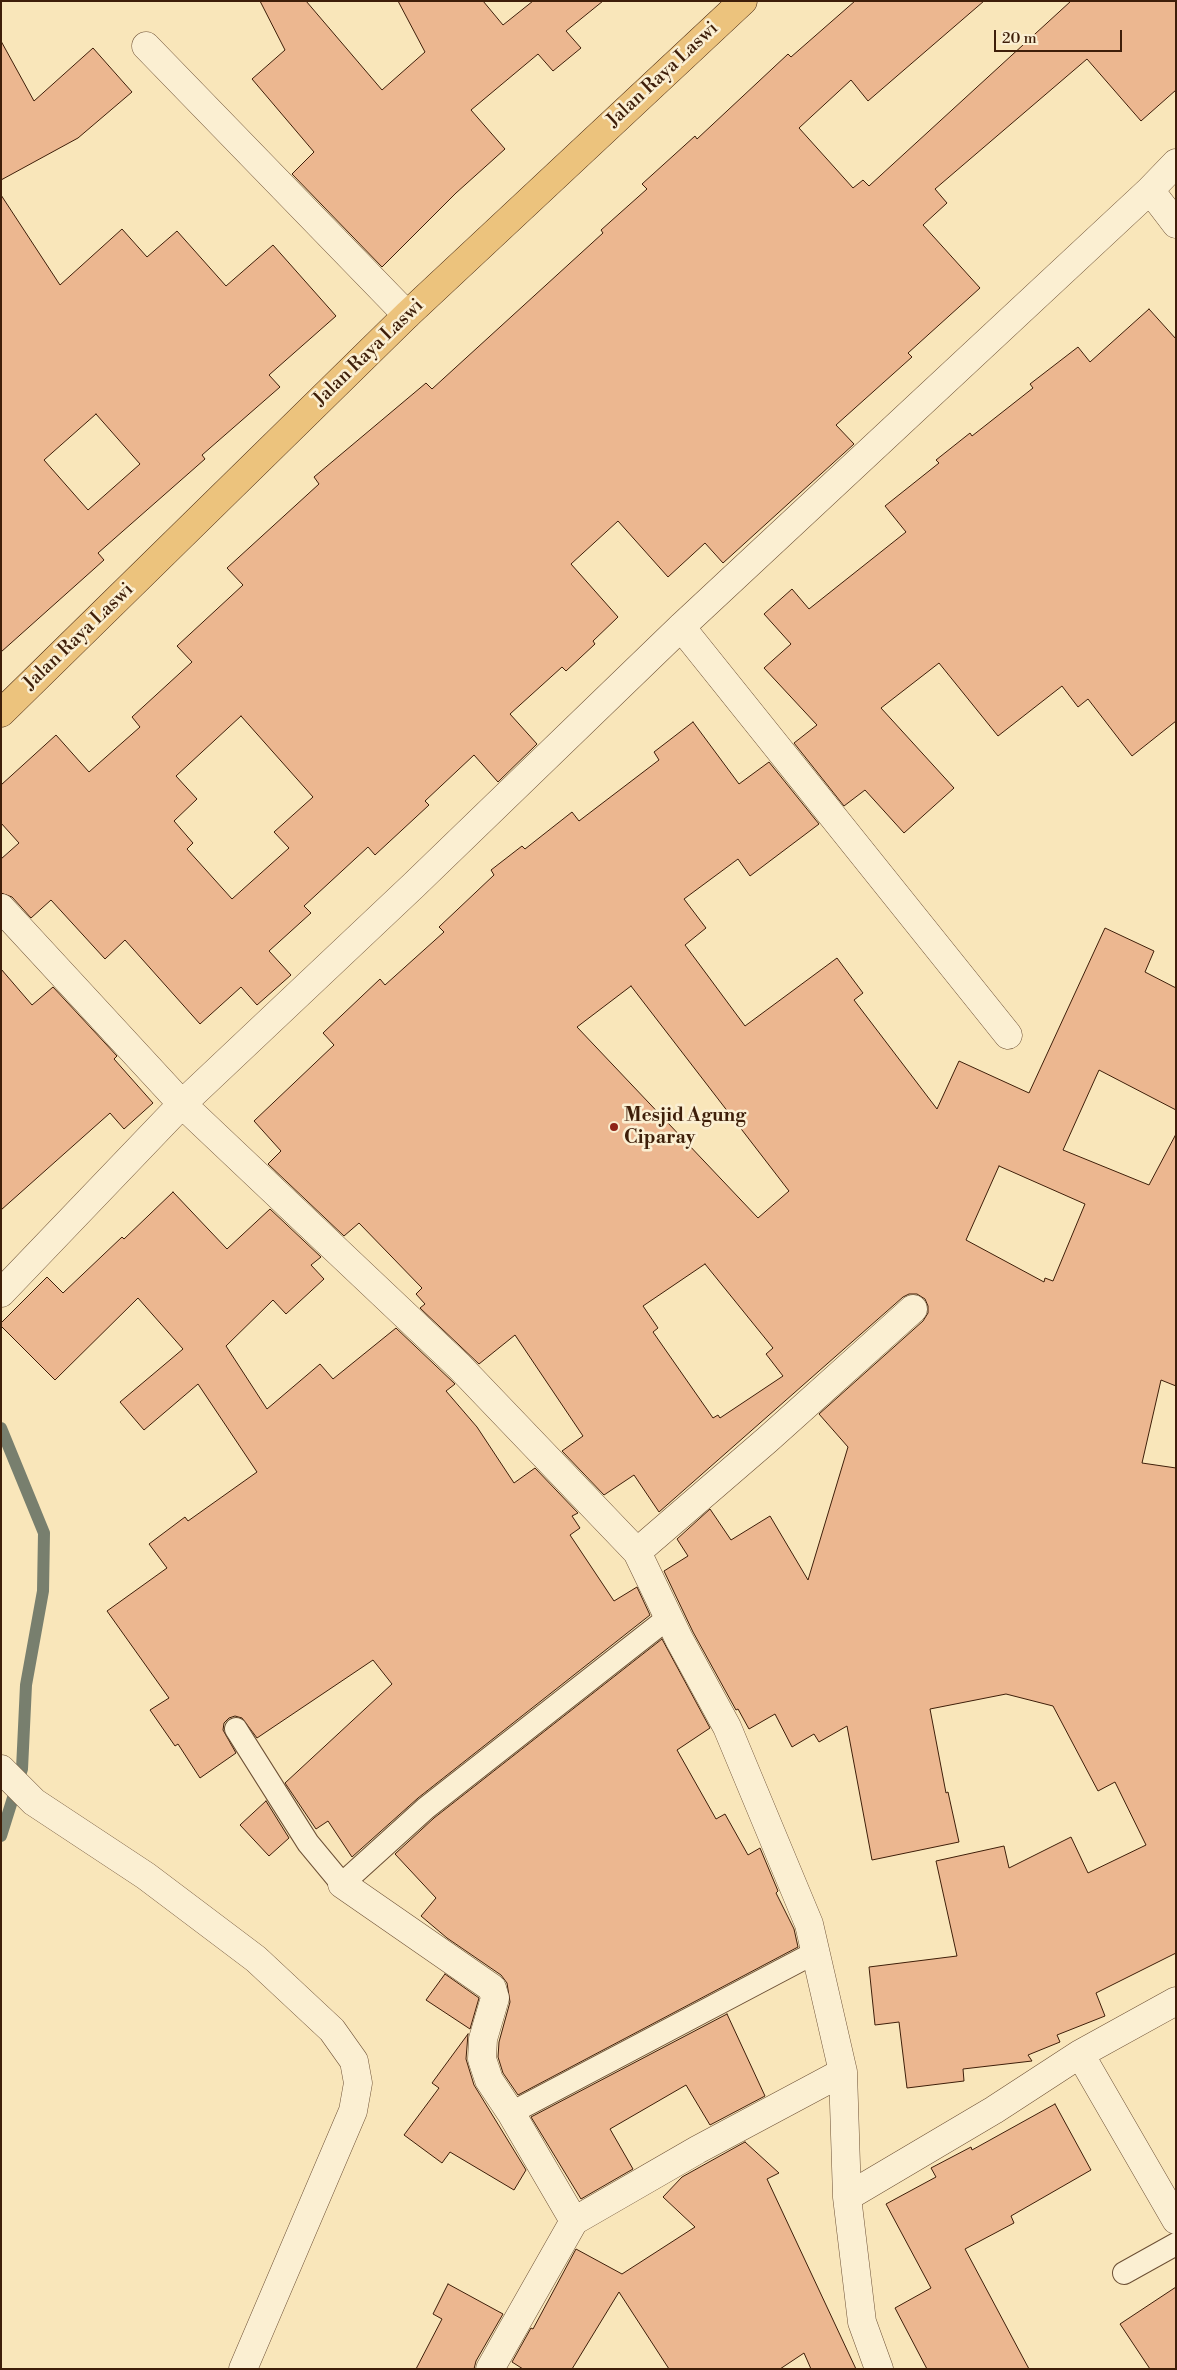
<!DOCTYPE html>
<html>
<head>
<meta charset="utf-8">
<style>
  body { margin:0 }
  #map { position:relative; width:1177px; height:2370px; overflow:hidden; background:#f9e6ba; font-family:"Libre Bodoni",serif }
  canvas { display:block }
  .frame { position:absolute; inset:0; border:2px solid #3e1e09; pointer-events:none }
  .scale { position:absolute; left:994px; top:30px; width:128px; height:22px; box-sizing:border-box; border:2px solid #3e1e09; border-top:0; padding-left:6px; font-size:15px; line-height:18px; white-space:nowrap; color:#3e1e09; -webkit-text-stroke:4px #fbefd2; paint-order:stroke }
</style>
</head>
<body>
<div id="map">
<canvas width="1177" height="2370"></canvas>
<div class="frame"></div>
<div class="scale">20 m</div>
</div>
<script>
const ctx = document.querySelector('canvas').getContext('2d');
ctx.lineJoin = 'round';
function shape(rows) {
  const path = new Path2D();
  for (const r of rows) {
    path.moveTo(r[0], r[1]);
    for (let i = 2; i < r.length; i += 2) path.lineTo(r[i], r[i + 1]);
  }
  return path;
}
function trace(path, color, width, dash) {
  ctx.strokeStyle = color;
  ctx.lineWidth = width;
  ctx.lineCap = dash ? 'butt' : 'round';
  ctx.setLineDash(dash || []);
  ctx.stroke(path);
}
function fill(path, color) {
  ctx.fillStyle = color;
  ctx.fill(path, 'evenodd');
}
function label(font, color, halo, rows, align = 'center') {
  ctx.font = font + ' "Libre Bodoni",serif';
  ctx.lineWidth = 5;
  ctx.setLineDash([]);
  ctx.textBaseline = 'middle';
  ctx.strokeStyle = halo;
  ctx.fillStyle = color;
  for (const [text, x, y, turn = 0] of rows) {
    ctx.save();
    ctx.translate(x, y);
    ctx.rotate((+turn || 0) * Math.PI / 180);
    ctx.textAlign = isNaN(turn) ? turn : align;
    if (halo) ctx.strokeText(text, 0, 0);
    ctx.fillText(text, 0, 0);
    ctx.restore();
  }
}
trace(shape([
  [1,1428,44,1533,43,1591,26,1685,22,1769,1,1836]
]), '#787f6e', 12);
const building = shape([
  [260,1,306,1,382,90,425,52,398,1,483,1,503,25,533,1,603,1,566,31,581,48,553,71,538,54,471,110,505,149,456,193,382,267,292,174,314,152,252,79,285,50,260,1],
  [855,1,984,1,868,101,851,80,799,128,853,188,863,180,869,186,1071,1,1176,1,1176,90,1141,121,1087,59,935,189,947,203,923,225,980,288,908,353,912,357,836,425,854,444,723,563,705,543,668,577,618,521,571,564,618,617,593,641,595,644,566,671,562,667,510,714,537,744,498,782,474,755,425,801,429,805,375,855,368,847,304,906,311,913,269,951,291,975,257,1005,241,987,200,1024,125,940,105,959,51,900,31,918,12,897,1,893,1,859,19,843,1,823,1,785,56,735,89,772,140,727,132,717,192,662,177,646,243,585,227,568,319,484,314,477,426,383,432,389,603,233,601,230,647,189,642,184,695,136,697,139,788,54,791,57,855,1],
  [241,716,313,797,274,832,289,848,232,899,187,849,193,843,174,821,197,799,176,776,241,716],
  [1,41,34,101,93,48,132,92,78,138,1,180,1,41],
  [1,195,60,285,122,229,147,257,177,231,226,286,273,245,336,316,269,375,280,387,202,455,205,459,98,553,104,560,1,652,1,195],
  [96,414,140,464,88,510,44,460,96,414],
  [1149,309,1176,339,1176,721,1132,756,1088,699,1078,707,1062,686,998,736,939,663,881,708,954,788,904,833,865,790,844,806,794,743,817,725,764,668,791,644,764,614,792,589,809,609,906,532,885,506,939,463,936,460,970,433,972,436,1033,388,1030,384,1078,347,1090,362,1149,309],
  [693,722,739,784,769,762,819,824,750,876,738,859,684,899,706,928,685,945,745,1026,837,958,863,993,854,1000,937,1109,959,1061,1029,1093,1105,928,1154,951,1145,972,1176,988,1176,1110,1099,1070,1063,1150,1149,1185,1176,1134,1176,1386,1161,1380,1142,1463,1176,1468,1176,1953,1096,1993,1105,2016,1057,2035,1060,2042,1028,2055,1032,2061,963,2069,964,2081,907,2088,899,2022,875,2025,869,1967,957,1956,936,1861,1004,1846,1009,1868,1071,1837,1088,1873,1146,1845,1115,1782,1098,1791,1053,1706,1006,1694,930,1709,946,1793,948,1792,959,1842,872,1860,847,1726,819,1742,814,1734,792,1747,775,1714,749,1729,738,1709,736,1710,693,1632,664,1571,688,1556,677,1539,710,1509,731,1540,770,1516,808,1580,848,1447,819,1414,923,1321,928,1313,928,1306,925,1299,917,1294,909,1294,903,1297,659,1512,634,1475,604,1495,562,1451,583,1436,515,1335,479,1364,420,1308,425,1304,416,1294,422,1288,359,1223,344,1236,268,1164,281,1151,254,1121,334,1045,323,1033,380,979,385,985,444,932,439,927,494,875,491,870,522,846,525,849,572,812,579,821,659,760,654,752,693,722],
  [631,986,789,1191,758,1218,577,1027,631,986],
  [999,1166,1085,1204,1053,1281,1045,1278,1044,1282,966,1240,999,1166],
  [705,1264,773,1348,766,1354,783,1376,720,1418,718,1415,713,1418,653,1332,658,1328,643,1306,705,1264],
  [1,969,32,1005,53,987,117,1056,114,1059,153,1103,124,1129,110,1113,1,1210,1,969],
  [173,1192,227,1249,270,1209,321,1257,311,1265,324,1279,286,1314,273,1300,226,1346,267,1409,320,1364,333,1379,396,1328,455,1384,446,1391,477,1427,514,1483,535,1468,578,1513,572,1516,580,1528,570,1535,614,1601,637,1587,650,1615,418,1798,352,1857,328,1821,316,1829,285,1783,392,1684,373,1660,257,1738,242,1718,235,1716,229,1718,224,1723,223,1730,236,1753,200,1778,178,1744,175,1746,150,1710,169,1698,107,1611,167,1568,149,1544,185,1517,188,1521,257,1472,198,1384,144,1430,120,1402,183,1349,138,1298,55,1380,1,1326,1,1323,47,1277,63,1293,122,1237,124,1239,173,1192],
  [662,1639,710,1728,677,1750,716,1819,725,1814,748,1855,760,1848,778,1891,776,1893,794,1929,798,1947,518,2095,503,2073,498,2057,499,2042,510,2002,507,1983,501,1975,447,1938,421,1916,436,1898,395,1854,434,1818,662,1639],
  [266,1801,289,1838,269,1856,240,1825,266,1801],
  [445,1974,479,1998,470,2029,426,2000,445,1974],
  [727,2014,765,2096,710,2125,686,2085,610,2129,633,2169,581,2199,531,2117,727,2014],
  [468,2034,466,2059,474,2085,526,2170,514,2190,450,2152,442,2163,404,2135,439,2088,432,2083,468,2034],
  [1055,2104,1091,2170,1011,2216,1014,2223,965,2249,1029,2369,927,2369,895,2308,931,2288,886,2204,936,2177,931,2168,971,2147,972,2150,1055,2104],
  [745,2142,779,2173,767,2179,856,2369,811,2369,804,2353,780,2369,669,2369,619,2292,572,2369,523,2369,512,2362,531,2328,533,2329,576,2249,622,2274,695,2227,663,2197,682,2177,745,2142],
  [448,2284,503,2314,476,2361,474,2369,416,2369,442,2319,433,2314,448,2284],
  [1176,2287,1176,2369,1150,2369,1120,2324,1176,2287]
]);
fill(building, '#ecb790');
trace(building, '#3e1e09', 1);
const lane = shape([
  [236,1729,308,1843,342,1884,426,1808,668,1618],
  [511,2113,816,1952],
  [1124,2273,1176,2244]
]);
const street = shape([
  [146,46,407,315],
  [1150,190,1176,224],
  [681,627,1008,1035],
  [1,908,182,1104,459,1366,637,1552,679,1639,727,1727,809,1924,843,2072,847,2197,862,2322,879,2369],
  [1,1293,182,1104,414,885,681,627,1150,190,1176,163],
  [637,1552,767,1440,913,1309],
  [1,1769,34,1802,146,1876,256,1959,332,2030,354,2061,358,2083,353,2111,243,2369],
  [342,1884,492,1988,495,1998,483,2039,482,2059,489,2080,511,2113,574,2221,697,2150,843,2072],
  [1080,2054,1176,2220],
  [847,2197,994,2110,1080,2054,1176,2001],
  [490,2369,574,2221]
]);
const primary = shape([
  [1,713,407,315,743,1]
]);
trace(lane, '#6d5035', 24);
trace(street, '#6d5035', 29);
trace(primary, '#3e1e09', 29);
trace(lane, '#fbefd2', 22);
trace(street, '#fbefd2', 28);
trace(primary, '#ecc37d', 28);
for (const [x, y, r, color] of [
  [614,1127,5,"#8f2418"]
]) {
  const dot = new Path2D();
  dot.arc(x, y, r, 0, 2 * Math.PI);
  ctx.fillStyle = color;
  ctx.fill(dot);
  trace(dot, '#fbefd2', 2);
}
label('19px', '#3e1e09', '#fbefd2', [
  ["Jalan Raya Laswi",663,75,-43],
  ["Jalan Raya Laswi",369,353,-44],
  ["Jalan Raya Laswi",79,637,-44]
]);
label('bold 19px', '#3e1e09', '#fbefd2', [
  ["Mesjid Agung",624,1116],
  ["Ciparay",624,1138]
], 'left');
</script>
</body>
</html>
